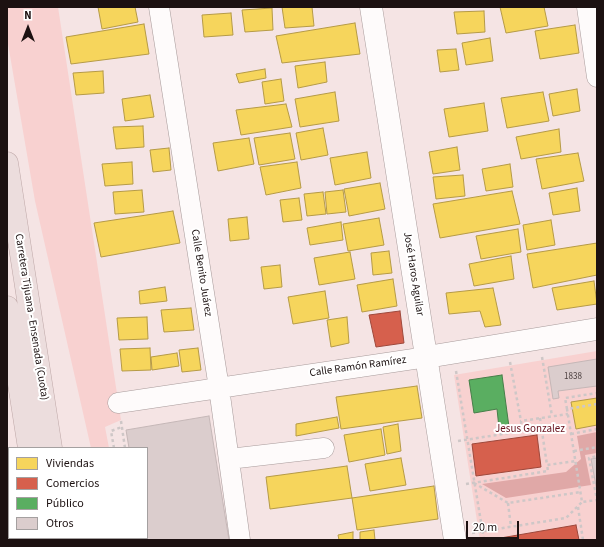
<!DOCTYPE html>
<html>
<head>
<meta charset="utf-8">
<style>
  body { margin:0 }
  #map { position:relative; width:604px; height:547px; overflow:hidden; background:#f5e4e4; font-family:"Source Sans 3",sans-serif }
  canvas { display:block }
  .frame { position:absolute; inset:0; border:8px solid #1c1111; pointer-events:none }
  .legend { position:absolute; left:8px; top:447px; width:140px; height:92px; box-sizing:border-box; background:#fff; border:1px solid #a4a0a0; margin:0; padding:5px 7px; list-style:none; font-size:12px; color:#1c1111 }
  .legend li { display:flex; align-items:center; gap:8px; height:20px }
  .legend b { width:20px; border:1px solid #a4a0a0 }
  .north { position:absolute; left:8px; top:8px; width:40px; height:40px; -webkit-text-stroke:3px #fff; paint-order:stroke; rotate:0deg; font-size:11px; font-weight:700; line-height:16px; text-align:center; color:#1c1111 }
  .north::after { content:''; display:block; margin:auto; width:14px; height:18px; background:#1c1111; clip-path:polygon(50% 0,100% 100%,50% 72%,0 100%) }
  .scale { position:absolute; left:466px; top:521px; width:53px; height:18px; box-sizing:border-box; border:2px solid #1c1111; border-top:0; padding-left:5px; font-size:12px; line-height:14px; white-space:nowrap; color:#1c1111; -webkit-text-stroke:3px #fff; paint-order:stroke }
</style>
</head>
<body>
<div id="map">
<canvas width="604" height="547"></canvas>
<div class="frame"></div>
<ul class="legend">
<li><b style="height:11px;background:#f6d55c"></b>Viviendas</li>
<li><b style="height:11px;background:#d6604d"></b>Comercios</li>
<li><b style="height:11px;background:#5aae61"></b>Público</li>
<li><b style="height:11px;background:#dbcdcd"></b>Otros</li>
</ul>
<div class="north">N</div>
<div class="scale">20 m</div>
</div>
<script>
const ctx = document.querySelector('canvas').getContext('2d');
ctx.lineJoin = 'round';
function fill(path, color) {
  ctx.fillStyle = color;
  ctx.fill(path, 'evenodd');
}
function shape(rows) {
  const path = new Path2D();
  for (const r of rows) {
    path.moveTo(r[0], r[1]);
    for (let i = 2; i < r.length; i += 2) path.lineTo(r[i], r[i + 1]);
  }
  return path;
}
function trace(path, color, width, dash) {
  ctx.strokeStyle = color;
  ctx.lineWidth = width;
  ctx.lineCap = dash ? 'butt' : 'round';
  ctx.setLineDash(dash || []);
  ctx.stroke(path);
}
function label(font, color, halo, rows, align = 'center') {
  ctx.font = font + ' "Source Sans 3",sans-serif';
  ctx.lineWidth = 4;
  ctx.setLineDash([]);
  ctx.textBaseline = 'middle';
  ctx.strokeStyle = halo;
  ctx.fillStyle = color;
  for (const [text, x, y, turn = 0] of rows) {
    ctx.save();
    ctx.translate(x, y);
    ctx.rotate((+turn || 0) * Math.PI / 180);
    ctx.textAlign = isNaN(turn) ? turn : align;
    if (halo) ctx.strokeText(text, 0, 0);
    ctx.fillText(text, 0, 0);
    ctx.restore();
  }
}
fill(shape([
  [7,7,58,7,121,420,105,427,109,448,91,448,35,201,7,38],
  [597,351,597,540,480,540,454,375]
]), '#f8d1d0');
fill(shape([
  [597,432,597,453,585,455,591,485,506,498,482,484,566,472,581,459,577,436]
]), '#e0a8a7');
const homes = shape([
  [98,7,135,7,138,22,102,29,98,7],
  [282,7,312,7,314,26,285,28,282,7],
  [500,7,544,7,548,26,506,33,500,7],
  [272,8,273,30,245,32,242,10,272,8],
  [484,11,485,32,457,34,454,12,484,11],
  [231,13,233,35,204,37,202,15,231,13],
  [355,23,360,54,282,63,276,36,355,23],
  [144,24,149,54,71,64,66,37,144,24],
  [575,25,579,53,540,59,535,31,575,25],
  [490,38,493,61,466,65,462,43,490,38],
  [456,49,459,70,440,72,437,50,456,49],
  [325,62,327,82,298,88,295,66,325,62],
  [265,69,266,78,239,83,236,74,265,69],
  [103,71,104,93,76,95,73,73,103,71],
  [281,79,284,101,265,104,262,82,281,79],
  [577,89,580,111,553,116,549,94,577,89],
  [335,92,339,121,300,127,295,99,335,92],
  [543,92,549,121,507,128,501,98,543,92],
  [150,95,154,117,125,121,122,99,150,95],
  [484,103,488,131,449,137,444,109,484,103],
  [286,104,292,127,241,135,236,110,286,104],
  [143,126,144,147,116,149,113,127,143,126],
  [323,128,328,155,301,160,296,133,323,128],
  [559,129,561,152,521,159,516,137,559,129],
  [290,133,295,159,259,165,254,138,290,133],
  [249,138,254,164,218,171,213,143,249,138],
  [457,147,460,170,433,174,429,152,457,147],
  [169,148,171,170,153,172,150,150,169,148],
  [367,152,371,178,335,185,330,158,367,152],
  [578,153,584,181,542,189,536,159,578,153],
  [132,162,133,184,105,186,102,164,132,162],
  [297,162,301,188,266,195,260,167,297,162],
  [510,164,513,187,486,191,482,169,510,164],
  [463,175,465,196,436,199,433,177,463,175],
  [380,183,385,209,349,216,344,189,380,183],
  [577,188,580,211,553,215,549,193,577,188],
  [142,190,144,212,115,214,113,192,142,190],
  [343,190,346,212,327,214,325,192,343,190],
  [512,191,520,224,440,238,433,204,512,191],
  [323,192,326,214,307,216,304,194,323,192],
  [299,198,302,220,283,222,280,200,299,198],
  [173,211,180,243,101,257,94,223,173,211],
  [247,217,249,239,230,241,228,219,247,217],
  [379,218,384,245,348,251,343,224,379,218],
  [551,220,555,245,527,250,523,225,551,220],
  [341,222,343,240,310,245,307,228,341,222],
  [518,229,521,252,481,259,476,236,518,229],
  [597,243,597,275,533,288,527,254,597,243],
  [389,251,392,273,373,275,371,253,389,251],
  [350,252,355,279,319,285,314,258,350,252],
  [511,256,514,279,474,286,469,264,511,256],
  [280,265,282,287,264,289,261,267,280,265],
  [393,279,397,306,362,312,357,285,393,279],
  [594,281,597,304,557,310,552,288,594,281],
  [165,287,167,301,140,304,139,291,165,287],
  [493,288,501,325,485,327,480,311,449,314,446,293,493,288],
  [325,291,329,318,293,324,288,297,325,291],
  [191,308,194,330,164,332,161,310,191,308],
  [147,317,148,339,119,340,117,318,147,317],
  [347,317,349,343,331,347,327,320,347,317],
  [150,348,151,370,122,371,120,349,150,348],
  [198,348,201,370,182,372,179,350,198,348],
  [177,353,179,366,152,370,151,357,177,353],
  [417,386,422,418,341,429,336,397,417,386],
  [597,398,597,425,576,429,571,402,597,398],
  [337,417,339,428,296,436,296,424,337,417],
  [398,424,401,451,387,454,383,427,398,424],
  [381,429,385,455,349,462,344,435,381,429],
  [401,458,406,485,370,491,365,464,401,458],
  [347,466,352,498,270,509,266,477,347,466],
  [434,486,438,519,357,530,352,498,434,486],
  [374,530,375,540,360,540,360,532,374,530],
  [353,532,353,540,339,540,338,535,353,532]
]);
fill(homes, '#f6d55c');
trace(homes, '#b59a46', 1);
const shops = shape([
  [400,311,404,343,376,347,369,315,400,311],
  [537,435,541,467,476,476,472,444,537,435],
  [576,525,579,540,489,540,576,525]
]);
fill(shops, '#d6604d');
trace(shops, '#9e483b', 1);
const public = shape([
  [502,375,509,427,499,428,497,409,474,413,469,380,502,375]
]);
fill(public, '#5aae61');
trace(public, '#477f49', 1);
const building = shape([
  [597,359,597,386,558,391,559,398,553,399,548,367,597,359],
  [209,416,229,540,143,540,143,538,147,538,147,448,129,448,126,430,209,416],
  [597,458,597,491,591,459,597,458]
]);
fill(building, '#dbcdcd');
trace(building, '#c5b7b7', 1);
const minor = shape([
  [159,7,219,388,240,540],
  [587,7,597,77],
  [118,403,427,357],
  [229,459,324,448]
]);
const tertiary = shape([
  [371,7,455,540],
  [427,357,597,329]
]);
const motorway = shape([
  [7,163,51,448],
  [7,307,29,448],
  [42,538,43,540],
  [64,538,65,540]
]);
trace(minor, '#a89b9b', 21);
trace(tertiary, '#a89b9b', 23);
trace(motorway, '#bda6a6', 23);
trace(shape([
  [542,357,552,416],
  [510,362,521,421],
  [456,371,484,540],
  [597,404,567,409,582,502,597,500,589,458,597,456],
  [567,409,565,398,597,393],
  [540,418,547,465,576,461],
  [121,421,125,448],
  [571,434,597,429],
  [458,441,522,431,521,421,568,414],
  [114,448,111,431,122,427],
  [574,451,597,447],
  [474,483,508,503,581,492],
  [466,484,548,471,547,465],
  [508,503,511,527],
  [578,507,583,540],
  [472,533,566,518,582,502],
  [128,538,129,540],
  [138,538,138,540]
]), '#cec7c7', 2.5, [3, 3]);
trace(minor, '#fefbfb', 20);
trace(tertiary, '#fefbfb', 22);
trace(motorway, '#ecdddd', 22);
label('9px', '#4e4242', null, [
  ["1838",573,377]
]);
label('11px', '#1c1111', '#fff', [
  ["Calle Benito Juárez",201,273,81],
  ["José Haros Aguilar",413,274,81],
  ["Carretera Tijuana - Ensenada (Cuota)",31,317,81],
  ["Calle Ramón Ramírez",358,367,-8]
]);
label('11px', '#68121d', '#fff', [
  ["Jesus Gonzalez",530,430]
]);
</script>
</body>
</html>
